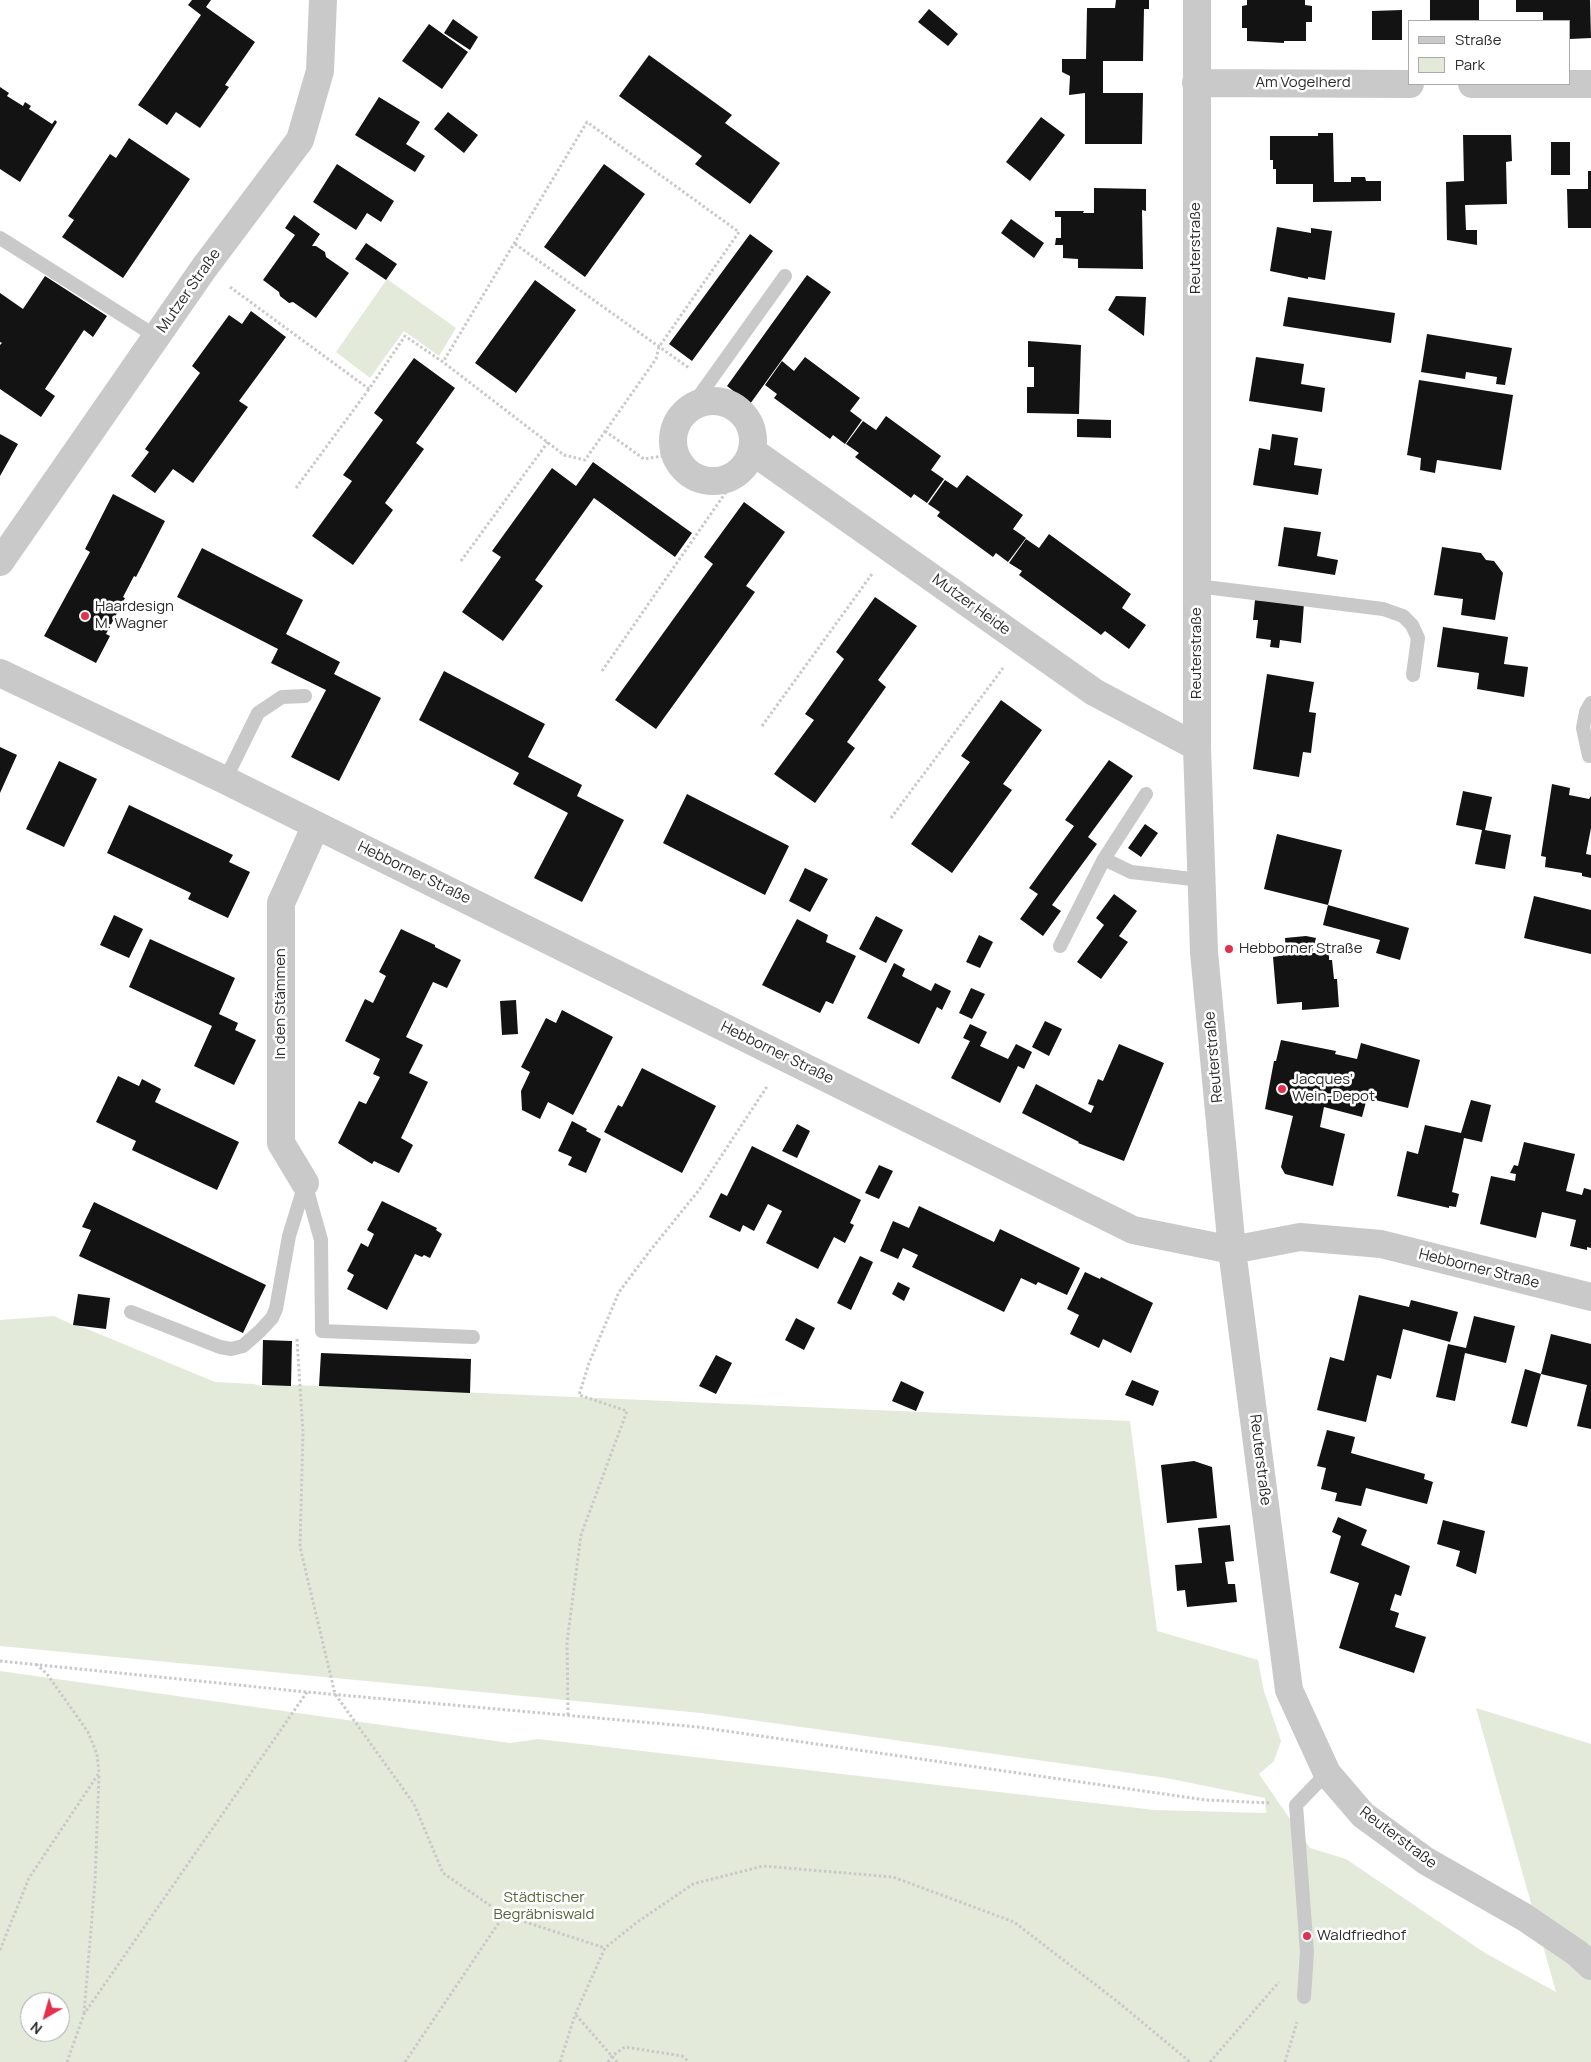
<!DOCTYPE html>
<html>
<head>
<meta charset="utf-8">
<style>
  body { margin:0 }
  #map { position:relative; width:1591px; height:2062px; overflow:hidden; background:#fff; font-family:Manrope,sans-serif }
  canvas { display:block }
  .legend { position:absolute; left:1408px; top:20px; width:162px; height:65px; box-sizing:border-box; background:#fff; border:1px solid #ababab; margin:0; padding:6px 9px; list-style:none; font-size:15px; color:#2c2c2c }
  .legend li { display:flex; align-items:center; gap:10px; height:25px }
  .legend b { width:25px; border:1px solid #ababab }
  .north { position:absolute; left:20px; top:1992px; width:50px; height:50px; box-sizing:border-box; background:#fff; border:1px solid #ababab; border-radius:50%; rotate:218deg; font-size:14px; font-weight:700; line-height:20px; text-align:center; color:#2c2c2c }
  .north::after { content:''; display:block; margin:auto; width:18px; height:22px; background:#e1314f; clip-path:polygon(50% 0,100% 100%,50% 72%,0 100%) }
</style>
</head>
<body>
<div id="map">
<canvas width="1591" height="2062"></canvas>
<ul class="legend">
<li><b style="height:6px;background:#c9c9c9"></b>Straße</li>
<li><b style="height:14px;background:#e4eada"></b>Park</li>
</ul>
<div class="north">N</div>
</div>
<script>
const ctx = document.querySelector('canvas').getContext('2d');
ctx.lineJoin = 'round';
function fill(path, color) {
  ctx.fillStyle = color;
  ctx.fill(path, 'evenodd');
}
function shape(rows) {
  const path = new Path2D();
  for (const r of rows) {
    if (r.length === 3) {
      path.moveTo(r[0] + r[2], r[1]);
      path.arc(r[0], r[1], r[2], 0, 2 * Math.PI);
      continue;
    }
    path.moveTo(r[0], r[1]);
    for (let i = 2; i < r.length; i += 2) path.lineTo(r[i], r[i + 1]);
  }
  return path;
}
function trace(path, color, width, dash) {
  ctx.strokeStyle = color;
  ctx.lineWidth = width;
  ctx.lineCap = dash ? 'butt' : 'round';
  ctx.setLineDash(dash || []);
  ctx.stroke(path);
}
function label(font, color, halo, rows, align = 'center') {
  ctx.font = font + ' Manrope,sans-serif';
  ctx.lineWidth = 5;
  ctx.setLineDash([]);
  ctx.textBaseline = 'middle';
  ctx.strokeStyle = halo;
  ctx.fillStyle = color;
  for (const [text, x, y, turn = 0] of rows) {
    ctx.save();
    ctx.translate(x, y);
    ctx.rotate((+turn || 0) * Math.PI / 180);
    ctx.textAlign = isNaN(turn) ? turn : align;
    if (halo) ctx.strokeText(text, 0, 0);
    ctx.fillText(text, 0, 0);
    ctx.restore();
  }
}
fill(shape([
  [387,279,456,328,439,356,404,331,370,378,336,352],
  [54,1316,73,1325,80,1326,215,1382,254,1384,261,1386,296,1385,1130,1421,1157,1631,1258,1660,1264,1691,1281,1741,1274,1761,1259,1774,1310,1848,1346,1859,1485,1953,1556,1992,1476,1708,1591,1744,1591,2062,0,2062,0,1671,510,1743,538,1739,1155,1810,1266,1813,1265,1798,1166,1778,701,1713,0,1646,0,1320],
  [30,2002,60,2002,60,2032,30,2032]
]), '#e4eada');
fill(shape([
  [192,0,211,0,206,7,255,42,225,85,229,87,200,128,176,112,167,125,138,105,201,15,188,5],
  [1116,0,1149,0,1149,9,1144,9,1143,61,1103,61,1103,93,1143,93,1142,144,1085,144,1085,93,1069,95,1070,76,1062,72,1062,59,1086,59,1087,8,1115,8],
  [1247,0,1305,0,1305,5,1312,6,1312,22,1306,22,1306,41,1284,41,1284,43,1247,41,1247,28,1242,28,1242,6,1247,5],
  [1430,0,1479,0,1479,21,1430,21],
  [1516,0,1590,0,1591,38,1570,39,1570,21,1543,21,1543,12,1516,12],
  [929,9,958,34,948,46,918,22],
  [1402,10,1402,40,1372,40,1372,11],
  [453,19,478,37,470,50,444,33],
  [429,24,468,52,442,89,402,61],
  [649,55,732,115,725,123,780,163,750,204,695,164,702,156,619,96],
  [0,87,9,93,7,96,23,106,25,102,31,106,29,109,52,124,55,120,57,122,20,182,0,169],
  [379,97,420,122,406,144,425,156,415,172,355,135],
  [448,112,478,135,464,153,434,129],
  [1041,117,1065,135,1030,181,1006,162],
  [1318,133,1333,133,1334,182,1351,182,1351,177,1365,177,1366,181,1381,181,1381,201,1313,202,1313,184,1276,184,1276,169,1273,169,1273,160,1270,160,1270,136,1318,136],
  [1463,135,1511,135,1512,161,1506,162,1507,204,1465,205,1466,230,1477,230,1477,245,1447,240,1446,182,1464,181],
  [129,138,190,179,123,278,62,237,74,220,68,216,110,154,116,158],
  [1551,142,1570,142,1570,175,1551,175],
  [337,164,394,201,381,222,367,213,356,230,313,202],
  [604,164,645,194,585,277,544,247],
  [1588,171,1591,171,1591,228,1568,228,1567,189,1588,189],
  [1094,188,1146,189,1146,211,1142,210,1143,269,1078,268,1078,259,1063,258,1063,245,1055,245,1056,238,1061,238,1061,217,1055,217,1055,211,1084,211,1083,213,1094,213],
  [294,215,320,234,312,246,316,246,325,252,326,257,349,273,316,318,293,302,289,303,280,296,279,292,263,280,295,235,285,228],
  [1011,219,1044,243,1034,258,1001,233],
  [1277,227,1311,233,1311,228,1332,231,1325,280,1308,277,1308,279,1270,271],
  [750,234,773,251,692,361,669,344],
  [366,243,397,264,386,280,355,259],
  [807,275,831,292,750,404,727,386],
  [45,276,107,316,93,337,84,330,45,389,55,396,41,417,0,389,0,345,2,343,0,342,0,293,23,309],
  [535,280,576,310,516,393,475,363],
  [1116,296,1146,297,1144,336,1108,310],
  [1288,297,1395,313,1391,343,1283,326],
  [251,311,286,337,239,401,248,407,193,483,173,469,155,493,131,476,149,452,145,449,200,373,192,366,229,315,242,324],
  [1427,334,1512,348,1505,385,1496,384,1497,377,1466,372,1465,379,1421,372],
  [1028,341,1081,345,1079,414,1027,413,1027,387,1034,387,1034,367,1028,367],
  [805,357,860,398,850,411,862,420,845,444,833,435,830,439,774,398,777,394,765,385,782,361,794,371],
  [1256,357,1304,364,1301,384,1325,388,1322,412,1249,401],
  [414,358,455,388,416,443,424,449,385,503,393,510,353,565,312,536,352,481,343,475,383,420,374,413],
  [1419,380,1513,395,1501,470,1437,460,1435,473,1420,470,1421,458,1407,455],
  [886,416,941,456,931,470,944,479,927,503,914,494,911,498,855,457,859,453,846,444,863,421,876,430],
  [1077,419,1111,420,1111,438,1077,437],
  [0,434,18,444,0,476],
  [1272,434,1298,438,1294,465,1322,469,1318,495,1253,485,1259,448,1270,450],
  [593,462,692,533,675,557,594,498,535,580,543,586,503,641,462,612,501,557,492,551,552,468,576,486],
  [967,475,1023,515,1013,529,1026,538,1008,562,996,553,993,557,937,516,940,512,928,504,945,480,957,488],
  [113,494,165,521,136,577,134,576,123,597,125,598,106,634,110,636,96,663,44,636,90,552,85,549],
  [744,502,785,532,746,586,755,592,656,729,615,700,713,564,704,557],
  [1284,527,1321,532,1317,556,1338,560,1335,575,1278,566],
  [1049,534,1131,594,1122,608,1146,625,1129,649,1105,631,1101,635,1019,575,1022,571,1009,563,1026,539,1039,548],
  [1442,547,1481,553,1486,560,1494,561,1503,573,1495,620,1461,615,1463,599,1434,595],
  [202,548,303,600,286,634,340,662,334,674,381,698,339,781,291,757,326,690,271,663,278,649,177,597],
  [875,597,917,626,878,680,886,687,847,742,855,748,815,803,774,774,814,720,805,714,844,659,836,652],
  [1255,600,1304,603,1301,643,1280,640,1279,648,1270,647,1271,640,1256,638,1258,620,1253,620],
  [1443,627,1508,637,1504,664,1528,667,1524,697,1477,689,1479,673,1437,667],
  [444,671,545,724,528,757,582,785,577,796,624,820,582,902,534,878,568,813,513,784,519,773,419,720],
  [1267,674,1314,682,1309,712,1316,713,1311,753,1303,752,1299,777,1253,769],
  [1001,700,1042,730,1003,784,1012,790,952,873,911,844,970,762,961,756],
  [0,747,17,755,0,793],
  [1109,760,1133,776,1088,837,1097,844,1052,905,1061,911,1043,936,1020,919,1038,894,1029,888,1074,826,1065,820],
  [59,761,97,779,64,847,26,829],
  [1552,784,1570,788,1569,795,1589,799,1591,796,1591,828,1586,854,1591,855,1591,878,1582,876,1582,873,1545,867,1546,857,1541,856],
  [1463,791,1492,797,1485,830,1511,835,1505,869,1475,864,1482,830,1456,825],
  [687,794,789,846,765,895,663,843],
  [129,805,233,855,229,862,250,872,228,918,188,899,191,893,107,853],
  [1145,824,1158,833,1141,857,1128,848],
  [1277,834,1342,850,1328,905,1264,889],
  [805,868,828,879,810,912,789,901],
  [1114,894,1137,911,1119,936,1128,942,1101,979,1077,962,1104,925,1096,918],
  [1534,896,1591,910,1591,954,1524,938],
  [1328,905,1409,928,1400,960,1376,953,1380,940,1323,925],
  [114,915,143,929,129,958,100,945],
  [876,916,903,930,886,963,859,949],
  [797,919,828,935,826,942,856,956,833,1004,826,1001,820,1013,762,985],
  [401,929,435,945,435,947,461,960,447,988,433,982,406,1037,423,1045,409,1073,428,1082,401,1138,413,1145,399,1173,374,1161,372,1164,338,1143,359,1101,366,1104,380,1077,373,1074,380,1059,345,1041,365,999,373,1003,386,976,379,972],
  [979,935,993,942,980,968,966,962],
  [1306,936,1316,938,1312,953,1329,953,1329,960,1332,960,1334,979,1337,979,1339,1007,1302,1010,1302,1002,1277,1004,1273,957,1286,955,1285,938],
  [150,939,235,978,219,1014,238,1023,235,1030,256,1040,234,1085,194,1066,212,1026,129,987],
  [894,963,905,969,902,976,931,991,935,983,951,991,942,1010,937,1007,919,1044,867,1018],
  [971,988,985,994,972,1019,959,1013],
  [516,1000,518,1034,502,1035,500,1001],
  [562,1010,613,1037,573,1115,548,1102,540,1119,522,1110,521,1091,530,1072,521,1067,546,1018,556,1023],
  [1045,1021,1062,1029,1049,1056,1032,1047],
  [970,1024,987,1032,980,1046,1008,1059,1016,1044,1032,1052,1024,1069,1018,1066,1000,1103,951,1078,970,1041,963,1038],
  [1281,1040,1336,1051,1335,1054,1357,1059,1361,1043,1420,1060,1408,1108,1367,1098,1362,1117,1324,1107,1320,1127,1345,1134,1333,1186,1285,1174,1281,1167,1293,1116,1265,1109,1274,1061,1276,1061],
  [1119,1044,1164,1063,1124,1161,1078,1143,1079,1142,1022,1113,1036,1084,1091,1113,1094,1106,1088,1104,1098,1079,1103,1081],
  [642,1068,716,1106,682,1173,604,1132,618,1105,622,1107],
  [118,1076,139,1086,142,1079,161,1089,155,1102,239,1142,217,1190,132,1150,136,1141,96,1122],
  [1471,1100,1491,1105,1482,1142,1464,1138,1452,1192,1459,1194,1456,1207,1449,1206,1449,1208,1397,1196,1407,1151,1418,1154,1425,1125,1461,1133],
  [572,1121,587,1129,586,1131,601,1139,586,1173,568,1165,572,1157,558,1151],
  [797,1124,810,1131,797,1158,782,1151],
  [1524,1142,1575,1154,1566,1191,1582,1195,1584,1188,1591,1190,1591,1248,1587,1247,1587,1250,1570,1246,1576,1220,1542,1212,1536,1238,1480,1224,1491,1176,1515,1181,1516,1174,1510,1173,1514,1165,1518,1166],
  [752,1146,861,1200,850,1223,854,1225,845,1243,834,1237,818,1269,766,1243,782,1211,768,1204,754,1231,743,1225,740,1232,709,1217,721,1193,727,1196],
  [879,1165,893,1171,879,1199,865,1193],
  [382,1201,437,1228,436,1230,442,1234,430,1258,424,1255,422,1257,415,1254,387,1310,347,1289,354,1275,347,1271,361,1243,368,1247,374,1234,367,1230],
  [94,1202,266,1285,243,1333,79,1256,91,1230,82,1227],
  [919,1206,994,1242,1000,1229,1080,1268,1067,1295,1038,1282,1036,1285,1021,1278,1004,1312,912,1267,918,1255,903,1248,898,1259,880,1251,893,1221,909,1228],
  [860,1256,873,1262,851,1310,837,1303],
  [1085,1272,1100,1279,1101,1277,1153,1303,1131,1353,1103,1339,1099,1348,1070,1334,1079,1315,1067,1309],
  [898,1282,910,1288,904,1301,892,1294],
  [78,1294,110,1298,106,1329,73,1325],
  [1359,1295,1409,1307,1411,1300,1458,1312,1450,1342,1403,1329,1391,1379,1377,1375,1366,1422,1317,1410,1330,1357,1344,1361],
  [1474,1316,1515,1326,1506,1363,1465,1353,1455,1401,1436,1397,1448,1344,1466,1348],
  [796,1318,815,1328,804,1350,785,1340],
  [1551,1334,1591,1344,1591,1429,1577,1426,1587,1385,1541,1374,1527,1427,1511,1423,1525,1369,1541,1374],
  [263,1340,292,1341,291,1386,262,1385],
  [321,1353,471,1359,470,1393,319,1386],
  [716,1355,732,1363,716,1394,699,1386],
  [1132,1380,1159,1391,1153,1406,1125,1395],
  [901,1381,924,1392,916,1411,892,1401],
  [1327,1430,1355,1437,1351,1453,1425,1474,1424,1479,1433,1482,1427,1504,1366,1488,1361,1506,1335,1501,1337,1493,1321,1489,1326,1468,1317,1466],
  [1194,1461,1212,1467,1217,1518,1167,1523,1161,1465],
  [1338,1517,1367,1530,1361,1545,1410,1566,1401,1596,1395,1594,1390,1610,1399,1613,1395,1627,1426,1637,1414,1673,1339,1648,1359,1583,1330,1573,1341,1536,1332,1532],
  [1443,1520,1485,1531,1476,1574,1456,1566,1460,1551,1437,1544],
  [1230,1525,1234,1561,1225,1562,1228,1584,1235,1584,1237,1602,1187,1607,1185,1590,1177,1591,1175,1565,1202,1563,1198,1528]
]), '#131313');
trace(shape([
  [515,244,689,368],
  [230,287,369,389,405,336,443,362,564,455,585,460,656,359,659,347,739,232,587,122,443,362],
  [605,431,644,459,674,454],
  [296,488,369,389],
  [461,561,548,442],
  [602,671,735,479],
  [762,726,872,574],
  [891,818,1003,668],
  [297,1339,303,1432,300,1547,335,1694,414,1804,443,1873,504,1915,605,1948],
  [0,1661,307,1692,698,1727,1206,1800,1270,1803],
  [568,1715,567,1642,581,1535,627,1411,579,1395,589,1363,619,1292,649,1252,699,1190,768,1085],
  [0,1950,29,1878,99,1773,97,1754,88,1732,47,1674,35,1663],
  [84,2013,95,1881,99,1775],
  [576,2015,617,2062],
  [67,2062,84,2014,307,1692],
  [405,2062,504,1915],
  [560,2062,575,2015,605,1948,636,1923,693,1884,763,1866,893,1877,1014,1922,1118,2002,1190,2062],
  [608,2062,612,2056,625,2047,682,2056,689,2062],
  [1210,2062,1279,1982],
  [1285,2062,1297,2022]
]), '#c9c9c9', 3, [2.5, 2.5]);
trace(shape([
  [0,238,157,337],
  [692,406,785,276],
  [1197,586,1383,609,1403,616,1412,625,1418,638,1413,675],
  [1589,756,1583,728,1586,712,1591,703],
  [225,780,258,713,282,697,305,696],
  [1104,859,1146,794],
  [1060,946,1104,859,1131,872,1201,880],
  [305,1183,321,1240,322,1331,473,1337],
  [131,1312,220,1347,231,1349,243,1346,260,1331,272,1318,276,1309,289,1236,305,1184],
  [1304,1997,1307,1952,1296,1805,1327,1773]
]), '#c9c9c9', 14);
trace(shape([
  [1197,0,1197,747,1204,952,1232,1250,1289,1690,1327,1773,1363,1815,1426,1861,1524,1917,1577,1953,1591,1966],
  [1196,83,1410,84],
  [1472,84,1591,84],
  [713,441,40],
  [752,451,1094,692,1197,747],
  [0,562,204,268,300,140,320,71,323,0],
  [0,673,225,780,1133,1230,1232,1250,1300,1237,1381,1244,1591,1297],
  [305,1183,281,1143,281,903,316,825]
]), '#c9c9c9', 28);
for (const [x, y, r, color] of [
  [85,616,5,"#e1314f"],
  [1229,949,5,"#e1314f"],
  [1282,1089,5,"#e1314f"],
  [1307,1936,5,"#e1314f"]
]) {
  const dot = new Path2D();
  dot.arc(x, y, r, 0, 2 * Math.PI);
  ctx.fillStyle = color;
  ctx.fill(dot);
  trace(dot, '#fff', 2);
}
label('15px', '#2c2c2c', '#fff', [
  ["Am Vogelherd",1303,83],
  ["Reuterstraße",1196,248,-90],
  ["Mutzer Straße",189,291,-55],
  ["Mutzer Heide",971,605,36],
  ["Reuterstraße",1197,653,-90],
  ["Hebborner Straße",414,873,26],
  ["In den Stämmen",281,1004,-90],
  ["Hebborner Straße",777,1053,26],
  ["Reuterstraße",1214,1057,-95],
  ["Hebborner Straße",1479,1269,14],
  ["Reuterstraße",1260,1460,83],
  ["Reuterstraße",1398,1838,37]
]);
label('15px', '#2c2c2c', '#fff', [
  ["Haardesign",95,607],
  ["M. Wagner",95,624],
  ["Hebborner Straße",1239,949],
  ["Jacques’",1292,1080],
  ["Wein-Depot",1292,1097],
  ["Waldfriedhof",1317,1936]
], 'left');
label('15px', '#54663b', '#fff', [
  ["Städtischer",544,1898],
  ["Begräbniswald",544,1915]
]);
</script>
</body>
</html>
